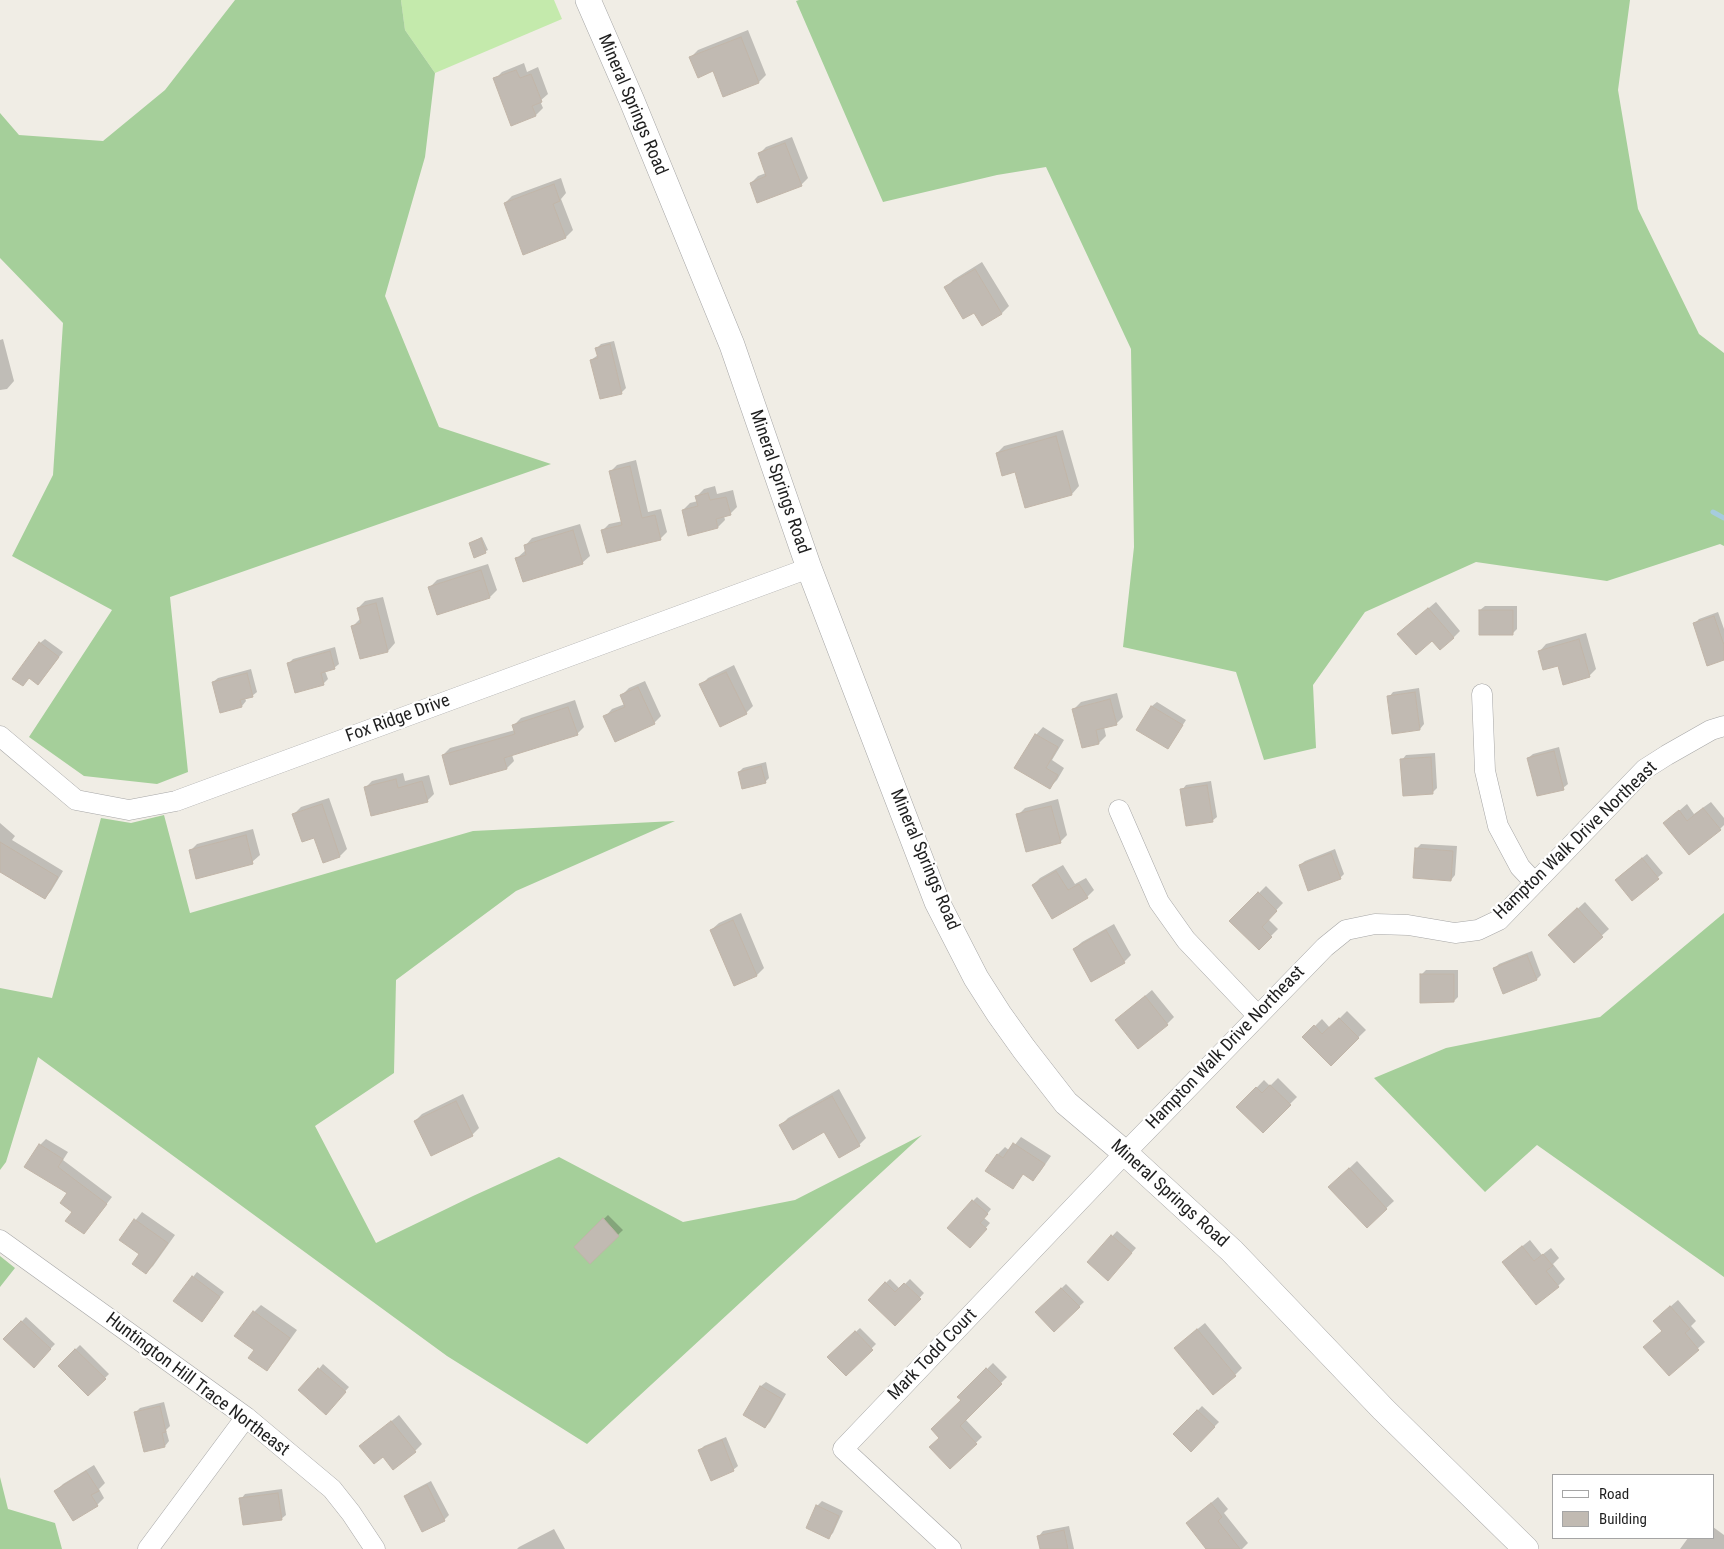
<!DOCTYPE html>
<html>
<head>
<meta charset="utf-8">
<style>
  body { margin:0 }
  #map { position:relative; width:1724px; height:1549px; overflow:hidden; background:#f0ede5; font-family:"Roboto Condensed",sans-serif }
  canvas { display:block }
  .legend { position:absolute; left:1552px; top:1474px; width:162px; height:65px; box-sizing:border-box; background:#fff; border:1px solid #a5a5a5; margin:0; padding:6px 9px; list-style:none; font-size:15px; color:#1f1f1f }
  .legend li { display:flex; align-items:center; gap:10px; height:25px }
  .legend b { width:25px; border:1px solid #a5a5a5 }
</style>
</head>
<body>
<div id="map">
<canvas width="1724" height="1549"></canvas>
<ul class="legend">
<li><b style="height:6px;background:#fff"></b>Road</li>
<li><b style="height:14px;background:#c1bab2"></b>Building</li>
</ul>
</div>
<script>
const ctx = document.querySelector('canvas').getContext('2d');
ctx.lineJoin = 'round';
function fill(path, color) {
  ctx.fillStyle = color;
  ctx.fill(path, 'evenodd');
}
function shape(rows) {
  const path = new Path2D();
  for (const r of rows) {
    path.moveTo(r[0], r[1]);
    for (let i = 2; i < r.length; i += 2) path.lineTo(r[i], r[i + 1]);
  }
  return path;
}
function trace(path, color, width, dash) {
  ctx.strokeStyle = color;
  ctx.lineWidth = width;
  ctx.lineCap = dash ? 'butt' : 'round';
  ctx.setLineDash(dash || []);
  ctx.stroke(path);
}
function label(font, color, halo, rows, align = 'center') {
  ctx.font = font + ' "Roboto Condensed",sans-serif';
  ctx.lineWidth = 4.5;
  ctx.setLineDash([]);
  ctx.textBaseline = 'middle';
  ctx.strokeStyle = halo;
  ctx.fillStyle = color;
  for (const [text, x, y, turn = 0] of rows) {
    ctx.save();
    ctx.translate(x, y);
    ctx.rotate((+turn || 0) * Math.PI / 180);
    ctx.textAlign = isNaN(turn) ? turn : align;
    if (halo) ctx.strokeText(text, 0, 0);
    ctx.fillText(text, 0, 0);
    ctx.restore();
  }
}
fill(shape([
  [401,0,554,0,562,19,435,73,405,30]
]), '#c4eaac');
fill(shape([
  [235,0,401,0,405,30,435,73,425,157,385,296,439,427,551,464,170,597,188,772,157,784,84,776,29,737,112,610,12,556,53,475,63,323,0,258,0,113,19,135,103,141,165,90],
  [799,0,1630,0,1618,90,1638,209,1699,334,1724,353,1724,546,1720,544,1607,581,1476,562,1365,612,1313,685,1316,748,1264,760,1236,672,1123,647,1134,547,1131,349,1046,167,997,175,883,202,796,1],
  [164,815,190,913,473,831,675,821,516,891,396,980,394,1073,315,1126,376,1243,473,1196,559,1157,683,1222,795,1200,922,1135,587,1444,447,1356,38,1057,6,1162,0,1170,0,988,52,998,101,818,131,823],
  [1724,913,1724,1277,1537,1145,1485,1192,1374,1078,1446,1048,1600,1017],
  [0,1256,15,1268,0,1287],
  [0,1477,8,1509,55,1523,62,1549,0,1549]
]), '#a5cf9a');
fill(shape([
  [748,30,766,75,759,82,724,95,714,70,691,57,698,50],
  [524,63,527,72,538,67,548,94,540,101,543,108,536,115,512,124,495,79,502,72],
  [792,137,808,178,801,185,751,183,758,176,766,173,759,154,766,147],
  [561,178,566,193,561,199,573,230,566,237,505,203,512,196],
  [982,262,1009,306,1002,313,983,325,975,311,946,288,953,280],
  [3,339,14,381,7,389,0,390,0,340],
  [614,341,626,388,621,393,591,360,598,355,597,348,601,344],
  [1063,430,1079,486,1072,494,1026,506,1016,471,997,453,1004,446],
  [636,460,648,512,661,509,667,532,660,539,603,530,609,524,623,521,610,472,617,465],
  [715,486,717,494,733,490,737,507,730,514,724,516,725,520,718,527,683,510,690,503,698,501,697,496,704,489],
  [580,524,590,556,582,563,517,558,526,550,525,546,532,538],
  [482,537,488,550,475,556,470,543],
  [488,564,497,590,490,597,438,614,430,587,437,580],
  [383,597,395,643,388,651,361,658,353,626,361,618,358,608,365,601],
  [1436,602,1460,631,1453,638,1406,627],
  [1485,606,1517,606,1517,629,1512,634,1480,610],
  [1718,612,1724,629,1724,659,1694,624,1699,619],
  [1586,633,1596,669,1589,676,1559,664,1539,652,1546,644],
  [45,639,63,652,38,684,29,677,40,643],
  [335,647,339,664,334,668,325,671,328,679,323,684,288,664,293,659],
  [734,665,753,706,746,713,701,685,708,678],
  [251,669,257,692,252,696,245,698,246,701,242,706,213,682,218,678],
  [645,681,661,716,654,723,605,717,612,709,625,704,622,695,629,688],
  [1419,688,1424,724,1420,729,1389,697,1393,692],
  [1117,693,1123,717,1116,724,1104,727,1106,736,1099,743,1083,747,1074,709,1081,702],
  [575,700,584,727,577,734,512,755,514,761,507,768,443,755,450,748,515,730,514,725,521,718],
  [1157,702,1186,720,1168,748,1138,730,1152,706],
  [1043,727,1064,740,1052,760,1064,768,1057,780,1050,787,1036,735],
  [1559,747,1568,784,1563,788,1528,758,1533,754],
  [1435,753,1437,788,1433,792,1402,760,1406,755],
  [766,762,769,778,765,782,739,772,743,768],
  [403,773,405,781,429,775,434,794,427,801,365,788,372,781],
  [1211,781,1217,817,1212,821,1182,790,1186,785],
  [329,798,347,849,340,856,324,861,315,837,294,814,301,807],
  [1058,799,1067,835,1060,842,1018,815,1025,808],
  [1711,802,1724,818,1724,825,1720,829,1665,823,1687,804,1694,814],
  [0,823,15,836,12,840,63,871,51,891,45,898,0,871],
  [253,829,260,855,252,862,190,851,197,844],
  [1421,844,1457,846,1455,875,1451,880,1416,849],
  [1335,849,1344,874,1340,878,1300,865,1305,861],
  [1647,854,1663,873,1632,899,1621,875],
  [1063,865,1075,884,1086,878,1094,890,1087,897,1033,885,1040,878],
  [1266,886,1283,903,1268,919,1278,929,1259,948,1231,921],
  [1585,902,1609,929,1574,961,1557,928],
  [741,913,764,968,757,975,735,984,711,930,719,923],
  [1114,924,1131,955,1124,962,1074,949,1082,942],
  [1532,951,1541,975,1537,979,1495,968,1499,964],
  [1426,970,1458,970,1458,997,1454,1001,1421,975],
  [1152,990,1174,1017,1167,1024,1116,1020],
  [1347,1011,1366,1030,1331,1064,1304,1037,1322,1019,1330,1028],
  [1278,1078,1297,1097,1263,1131,1238,1107,1264,1080,1270,1086],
  [839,1089,866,1138,859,1145,825,1131,781,1125,788,1118],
  [463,1094,479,1128,472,1135,415,1121,422,1114],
  [1021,1137,1051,1156,1040,1172,1033,1179,1024,1173,1012,1187,998,1154,1005,1147,1010,1151],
  [46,1139,68,1152,63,1160,112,1197,84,1233,74,1212,69,1192,40,1145],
  [1357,1161,1394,1201,1367,1226,1337,1180],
  [977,1197,991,1209,984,1218,990,1223,974,1242,973,1201],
  [142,1212,175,1235,153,1266,146,1273,141,1254,121,1239],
  [608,1215,623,1230,590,1262,575,1247],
  [1117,1231,1136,1248,1112,1275,1088,1262],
  [1530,1240,1542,1255,1551,1248,1559,1258,1553,1264,1565,1279,1558,1286,1503,1262],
  [197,1272,224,1292,206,1315,193,1277],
  [890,1279,900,1289,910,1279,924,1293,895,1324,869,1299],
  [1066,1284,1084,1302,1054,1330,1037,1312],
  [1678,1300,1696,1321,1691,1326,1705,1342,1669,1374,1662,1314],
  [261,1305,297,1330,274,1362,266,1369,255,1350,254,1312],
  [26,1317,55,1344,34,1366,5,1339],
  [1205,1323,1242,1368,1235,1375,1183,1341],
  [860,1328,876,1344,846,1374,829,1357],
  [80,1345,109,1374,88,1395,59,1366],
  [993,1363,1007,1377,965,1419,982,1437,950,1468,941,1437,962,1400,959,1397],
  [323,1364,349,1387,330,1408,319,1369],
  [766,1382,786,1394,770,1422,765,1427,745,1415,761,1386],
  [164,1402,170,1426,166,1430,169,1441,165,1446,136,1412,140,1408],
  [1202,1406,1219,1422,1191,1450,1175,1434],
  [399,1415,422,1444,415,1451,384,1456,361,1446],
  [726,1437,738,1466,733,1470,700,1450,704,1446],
  [94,1465,105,1483,99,1489,104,1498,97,1505,56,1491,63,1484],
  [431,1481,449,1515,444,1520,405,1496,410,1492],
  [282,1489,286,1515,281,1519,241,1499,245,1494],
  [1218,1497,1228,1509,1224,1513,1248,1543,1242,1549,1208,1549,1187,1523],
  [822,1501,843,1511,833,1533,829,1537,817,1506],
  [1069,1526,1074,1549,1042,1549,1039,1536,1043,1531],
  [1713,1527,1724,1535,1724,1549,1680,1549,1688,1538,1713,1538],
  [554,1529,565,1549,517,1549,519,1547]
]), '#0003');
trace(shape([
  [1713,512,1724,518]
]), '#a6ccdd', 5);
const building = shape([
  [741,37,759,83,723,97,713,71,698,78,689,57,741,37],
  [516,70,520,78,531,74,542,102,532,106,536,116,511,126,493,78,516,70],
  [785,143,802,186,757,203,750,183,766,176,758,153,785,143],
  [554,184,560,201,553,204,566,238,523,255,504,203,554,184],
  [975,269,1002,314,982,326,974,313,963,319,944,287,975,269],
  [610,344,622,394,600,399,590,360,598,358,595,348,610,344],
  [1056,436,1072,495,1025,508,1015,472,1002,476,996,453,1056,436],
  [630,466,642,518,655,515,661,540,607,553,601,530,622,525,609,471,630,466],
  [708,493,710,500,726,497,731,515,716,519,718,528,688,536,682,510,698,506,695,496,708,493],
  [573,530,583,564,523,582,515,558,526,555,524,545,573,530],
  [481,538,486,553,474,558,469,543,481,538],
  [481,570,490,598,437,615,428,587,481,570],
  [376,603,388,652,360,659,351,626,361,623,357,608,376,603],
  [1428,608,1454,638,1440,650,1432,641,1416,655,1397,634,1428,608],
  [1479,610,1513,610,1513,635,1479,635,1479,610],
  [1714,616,1724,645,1724,660,1707,666,1693,623,1714,616],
  [1579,639,1590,677,1563,685,1558,666,1543,670,1538,651,1579,639],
  [39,642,59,657,38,685,29,678,23,686,12,679,39,642],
  [330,651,335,669,321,673,324,685,295,693,287,663,330,651],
  [726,672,747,714,720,727,699,684,726,672],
  [247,673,253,697,240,700,242,707,220,713,212,682,247,673],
  [638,687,655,724,615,742,603,716,625,707,620,695,638,687],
  [1415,692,1420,730,1392,734,1387,696,1415,692],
  [1110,699,1117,725,1096,730,1099,744,1082,748,1072,709,1110,699],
  [1151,706,1183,725,1168,749,1136,730,1151,706],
  [568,707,578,735,504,758,507,769,450,785,442,755,515,734,512,725,568,707],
  [1035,734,1058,747,1046,768,1058,775,1050,789,1014,768,1035,734],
  [1554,751,1564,790,1537,796,1527,758,1554,751],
  [1431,757,1433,794,1403,796,1400,759,1431,757],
  [761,766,766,783,742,789,738,772,761,766],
  [396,779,398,788,422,781,428,802,371,816,364,787,396,779],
  [1207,785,1213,822,1186,826,1180,789,1207,785],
  [322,804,340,857,323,863,314,838,302,842,292,814,322,804],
  [1051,806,1061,843,1026,852,1016,814,1051,806],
  [1703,808,1721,830,1689,855,1663,823,1679,810,1687,821,1703,808],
  [246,835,253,864,196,879,189,850,246,835],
  [0,842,58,877,45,899,0,872,0,842],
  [1415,848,1453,851,1451,881,1413,878,1415,848],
  [1331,853,1341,879,1308,891,1299,865,1331,853],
  [1642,858,1659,879,1632,901,1615,880,1642,858],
  [1056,871,1068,890,1079,884,1088,898,1052,919,1032,885,1056,871],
  [1258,892,1277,911,1262,927,1272,937,1259,950,1229,921,1258,892],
  [1577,908,1603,937,1574,963,1548,935,1577,908],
  [733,920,757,976,734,986,710,930,733,920],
  [1106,930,1125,963,1091,982,1073,949,1106,930],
  [1527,955,1537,980,1503,994,1493,968,1527,955],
  [1420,974,1454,974,1454,1002,1420,1003,1420,974],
  [1145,996,1168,1025,1138,1049,1115,1020,1145,996],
  [1339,1018,1359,1038,1331,1066,1302,1037,1314,1025,1322,1034,1339,1018],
  [1270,1085,1291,1105,1263,1133,1236,1107,1256,1087,1262,1093,1270,1085],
  [832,1096,860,1146,839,1158,824,1132,793,1150,779,1125,832,1096],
  [456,1101,473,1136,431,1156,414,1121,456,1101],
  [1013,1143,1045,1164,1033,1181,1023,1174,1013,1189,985,1171,997,1154,1003,1158,1013,1143],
  [39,1144,63,1159,58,1167,107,1204,84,1234,65,1221,72,1212,60,1203,67,1193,24,1167,39,1144],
  [1349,1168,1387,1209,1367,1228,1328,1187,1349,1168],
  [972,1200,988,1214,980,1223,987,1229,970,1248,947,1228,972,1200],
  [603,1218,619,1236,590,1264,574,1247,603,1218],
  [134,1219,168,1243,146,1274,132,1264,139,1254,119,1240,134,1219],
  [1111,1235,1132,1253,1108,1281,1087,1262,1111,1235],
  [1522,1246,1534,1261,1543,1254,1553,1266,1546,1271,1559,1287,1536,1305,1502,1262,1522,1246],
  [192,1276,220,1297,202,1322,173,1301,192,1276],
  [885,1282,895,1292,904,1283,921,1299,895,1326,868,1300,885,1282],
  [1061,1288,1080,1307,1054,1332,1035,1312,1061,1288],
  [1670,1306,1690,1329,1685,1333,1699,1350,1669,1376,1643,1347,1662,1331,1653,1321,1670,1306],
  [253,1311,290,1338,267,1371,248,1358,254,1350,234,1336,253,1311],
  [21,1321,51,1349,34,1368,3,1339,21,1321],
  [1197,1329,1236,1376,1213,1395,1174,1348,1197,1329],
  [855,1331,873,1350,846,1376,827,1357,855,1331],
  [75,1349,106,1379,88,1396,58,1366,75,1349],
  [318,1368,346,1392,326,1415,298,1390,318,1368],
  [986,1368,1002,1384,960,1426,977,1444,950,1469,929,1447,939,1438,931,1429,961,1400,957,1397,986,1368],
  [760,1386,782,1399,765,1428,743,1415,760,1386],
  [160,1406,166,1432,162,1433,165,1447,144,1452,134,1412,160,1406],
  [1197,1410,1215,1427,1191,1452,1173,1434,1197,1410],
  [391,1421,416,1452,393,1470,383,1457,374,1464,359,1446,391,1421],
  [722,1440,734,1471,711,1481,698,1450,722,1440],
  [86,1471,99,1491,91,1495,98,1506,73,1521,54,1491,86,1471],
  [427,1485,445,1521,422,1532,404,1496,427,1485],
  [278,1493,282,1520,243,1525,239,1498,278,1493],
  [1211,1503,1222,1517,1218,1521,1240,1549,1206,1549,1186,1523,1211,1503],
  [816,1505,839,1516,829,1539,806,1528,816,1505],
  [1064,1530,1068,1549,1040,1549,1037,1536,1064,1530]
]);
fill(building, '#c1bab2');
trace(building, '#c1b5a8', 1);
const minor = shape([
  [1482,694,1485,771,1498,826,1520,867,1535,883],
  [0,736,76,800,129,810,176,801,809,568],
  [1119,810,1159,902,1186,940,1258,1016],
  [0,1240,246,1417,332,1489,351,1513,375,1549],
  [148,1549,246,1417],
  [951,1549,843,1449,1125,1153,1325,947,1346,930,1375,924,1408,925,1455,933,1478,930,1499,920,1645,769,1667,755,1711,730,1724,726]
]);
const tertiary = shape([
  [588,0,632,101,732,345,809,568,937,902,976,978,999,1014,1024,1049,1066,1103,1125,1153,1232,1251,1383,1409,1526,1549]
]);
trace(minor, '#a6a6a6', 21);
trace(tertiary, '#a6a6a6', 26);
trace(minor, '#fff', 20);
trace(tertiary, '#fff', 25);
label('18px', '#1f1f1f', '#fff', [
  ["Mineral Springs Road",632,105,67],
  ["Mineral Springs Road",779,482,71],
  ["Fox Ridge Drive",398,719,-20],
  ["Hampton Walk Drive Northeast",1576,841,-44],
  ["Mineral Springs Road",924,860,67],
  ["Hampton Walk Drive Northeast",1226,1048,-46],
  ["Mineral Springs Road",1169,1194,42],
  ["Mark Todd Court",933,1355,-46],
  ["Huntington Hill Trace Northeast",197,1385,37]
]);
</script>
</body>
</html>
